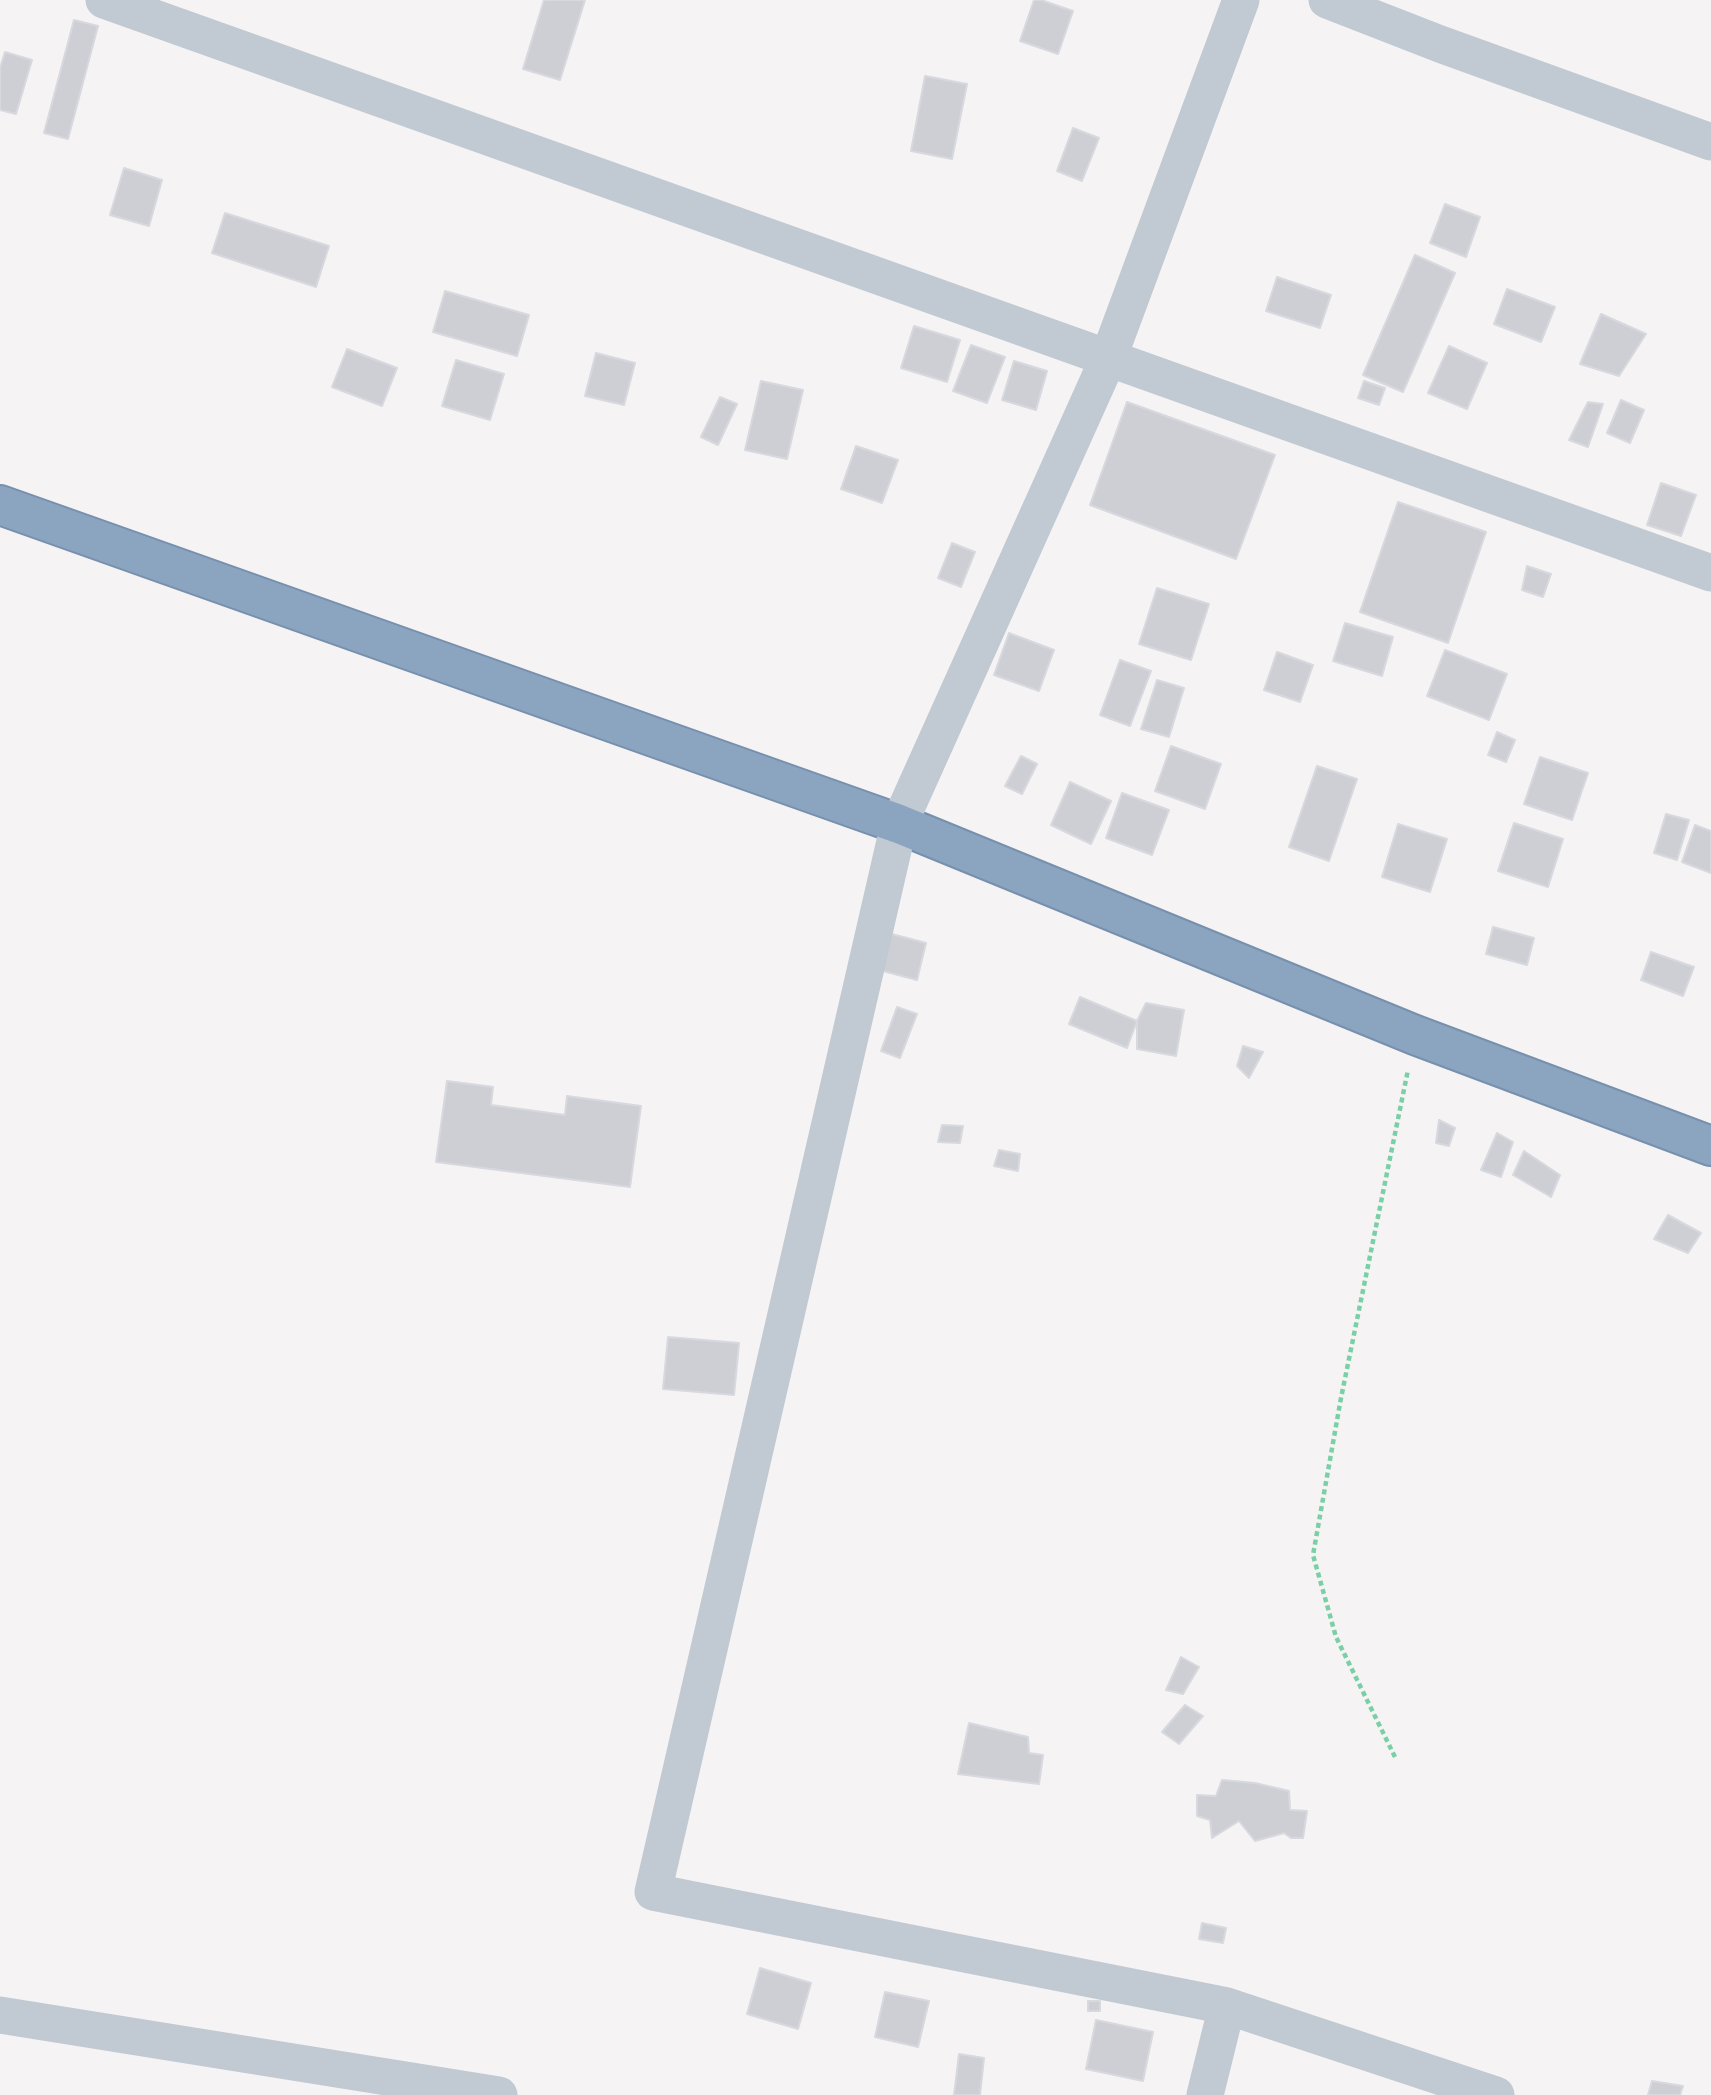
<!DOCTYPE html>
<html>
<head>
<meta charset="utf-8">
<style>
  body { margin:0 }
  canvas { display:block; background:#f5f3f3 }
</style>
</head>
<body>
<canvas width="1711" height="2095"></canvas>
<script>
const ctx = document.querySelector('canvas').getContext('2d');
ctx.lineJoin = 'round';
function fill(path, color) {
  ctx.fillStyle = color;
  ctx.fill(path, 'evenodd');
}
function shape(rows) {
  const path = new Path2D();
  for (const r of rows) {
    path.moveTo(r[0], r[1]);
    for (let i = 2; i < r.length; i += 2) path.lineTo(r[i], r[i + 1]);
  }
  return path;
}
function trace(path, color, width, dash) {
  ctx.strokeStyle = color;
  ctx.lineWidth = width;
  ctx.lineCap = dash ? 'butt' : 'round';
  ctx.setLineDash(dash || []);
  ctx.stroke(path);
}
const building = shape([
  [544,0,585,0,560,80,523,69,544,0],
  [1034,0,1041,0,1073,11,1058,54,1020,41,1034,0],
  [74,20,98,26,68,139,44,133,74,20],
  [5,52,32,60,16,114,0,110,0,68,5,52],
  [925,76,967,84,952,159,911,151,925,76],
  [1073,128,1099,138,1082,181,1057,171,1073,128],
  [124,168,162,180,149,226,110,215,124,168],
  [1445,204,1480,217,1466,257,1430,243,1445,204],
  [225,213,329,246,316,287,212,253,225,213],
  [1415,255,1455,273,1403,392,1363,375,1415,255],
  [1277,277,1331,295,1320,328,1266,311,1277,277],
  [1507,289,1555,307,1541,342,1494,324,1507,289],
  [445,291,529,315,517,356,433,332,445,291],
  [1601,314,1646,334,1619,376,1580,364,1601,314],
  [914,326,960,340,947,382,901,368,914,326],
  [971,345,1005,357,987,403,953,391,971,345],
  [1449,346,1487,363,1467,409,1428,393,1449,346],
  [347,349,397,368,382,406,332,387,347,349],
  [596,353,635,363,624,405,585,396,596,353],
  [456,360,504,374,490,420,442,406,456,360],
  [1014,361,1047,371,1036,410,1002,400,1014,361],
  [761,381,803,390,787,459,745,450,761,381],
  [1364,381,1385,388,1379,405,1358,398,1364,381],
  [720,397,737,404,718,445,701,437,720,397],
  [1621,400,1644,410,1630,443,1607,433,1621,400],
  [1127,402,1275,455,1236,559,1090,505,1127,402],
  [1588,402,1603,404,1588,447,1569,440,1588,402],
  [856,446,898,460,882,503,841,489,856,446],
  [1661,483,1696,495,1681,536,1647,525,1661,483],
  [1398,502,1486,532,1448,643,1360,612,1398,502],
  [952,543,975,552,961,587,938,578,952,543],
  [1527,566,1551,574,1543,597,1522,590,1527,566],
  [1157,588,1209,604,1191,660,1139,644,1157,588],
  [1345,623,1393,637,1382,676,1333,661,1345,623],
  [1009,633,1054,650,1039,691,994,675,1009,633],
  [1445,650,1507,674,1489,720,1427,696,1445,650],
  [1277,652,1313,665,1300,702,1264,690,1277,652],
  [1120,660,1151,671,1130,726,1100,715,1120,660],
  [1157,680,1184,688,1169,737,1141,729,1157,680],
  [1497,732,1515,740,1506,762,1488,755,1497,732],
  [1171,746,1221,764,1205,809,1155,791,1171,746],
  [1021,756,1037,764,1022,794,1005,786,1021,756],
  [1540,757,1588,773,1572,820,1524,804,1540,757],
  [1317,766,1357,779,1329,861,1289,847,1317,766],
  [1070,782,1111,801,1091,844,1051,825,1070,782],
  [1122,793,1169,810,1152,855,1106,838,1122,793],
  [1666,814,1689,820,1677,860,1654,853,1666,814],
  [1514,823,1563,839,1548,887,1498,871,1514,823],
  [1398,824,1447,839,1430,892,1382,877,1398,824],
  [1695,825,1711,831,1711,873,1682,862,1695,825],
  [1493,927,1534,938,1527,965,1486,954,1493,927],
  [888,933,926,943,917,980,879,970,888,933],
  [1651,952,1694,967,1683,996,1641,980,1651,952],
  [1080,997,1137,1021,1127,1048,1069,1024,1080,997],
  [1146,1003,1184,1010,1176,1056,1137,1049,1137,1021,1146,1003],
  [897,1007,917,1014,900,1058,881,1051,897,1007],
  [1243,1046,1263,1052,1249,1078,1237,1066,1243,1046],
  [447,1081,493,1087,491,1105,565,1115,567,1096,641,1106,630,1187,436,1162,447,1081],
  [1439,1120,1455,1128,1449,1146,1436,1143,1439,1120],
  [942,1125,963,1126,960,1143,938,1142,942,1125],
  [1497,1133,1513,1142,1501,1177,1481,1170,1497,1133],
  [999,1150,1020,1154,1018,1171,994,1166,999,1150],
  [1524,1151,1560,1175,1551,1197,1513,1175,1524,1151],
  [1668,1215,1701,1233,1688,1253,1654,1239,1668,1215],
  [668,1337,739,1343,734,1395,663,1389,668,1337],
  [1181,1657,1199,1667,1183,1694,1166,1690,1181,1657],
  [1185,1705,1203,1716,1179,1744,1162,1732,1185,1705],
  [969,1723,1028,1737,1029,1753,1043,1755,1039,1784,958,1774,969,1723],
  [1222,1780,1255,1783,1289,1791,1290,1810,1307,1811,1303,1838,1291,1838,1284,1833,1255,1841,1239,1821,1212,1838,1210,1820,1197,1816,1197,1795,1216,1796,1222,1780],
  [1202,1923,1226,1928,1223,1943,1199,1939,1202,1923],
  [760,1968,811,1983,798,2029,747,2014,760,1968],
  [885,1992,929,2001,918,2047,875,2037,885,1992],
  [1088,2001,1100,2001,1100,2011,1088,2011,1088,2001],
  [1096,2020,1153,2032,1143,2081,1086,2069,1096,2020],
  [959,2054,984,2058,980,2095,954,2095,959,2054],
  [1652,2081,1683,2086,1680,2095,1648,2095,1652,2081]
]);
fill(building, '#cdcfd5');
trace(building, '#d7d9de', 2);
const highway = shape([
  [0,505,899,824,1415,1035,1711,1146]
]);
trace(highway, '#7690ad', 42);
trace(shape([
  [1395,1757,1336,1637,1313,1555,1341,1398,1408,1070]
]), '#7ad0a6', 4.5, [5, 3.5]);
trace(shape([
  [104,0,1711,573],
  [1241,0,1108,359,899,824,653,1892,1227,2006,1496,2095],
  [1327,0,1440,44,1711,142],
  [0,2015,499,2095],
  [1205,2095,1227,2006]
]), '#c1cad2', 37);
trace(highway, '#8ba5c1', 38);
</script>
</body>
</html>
